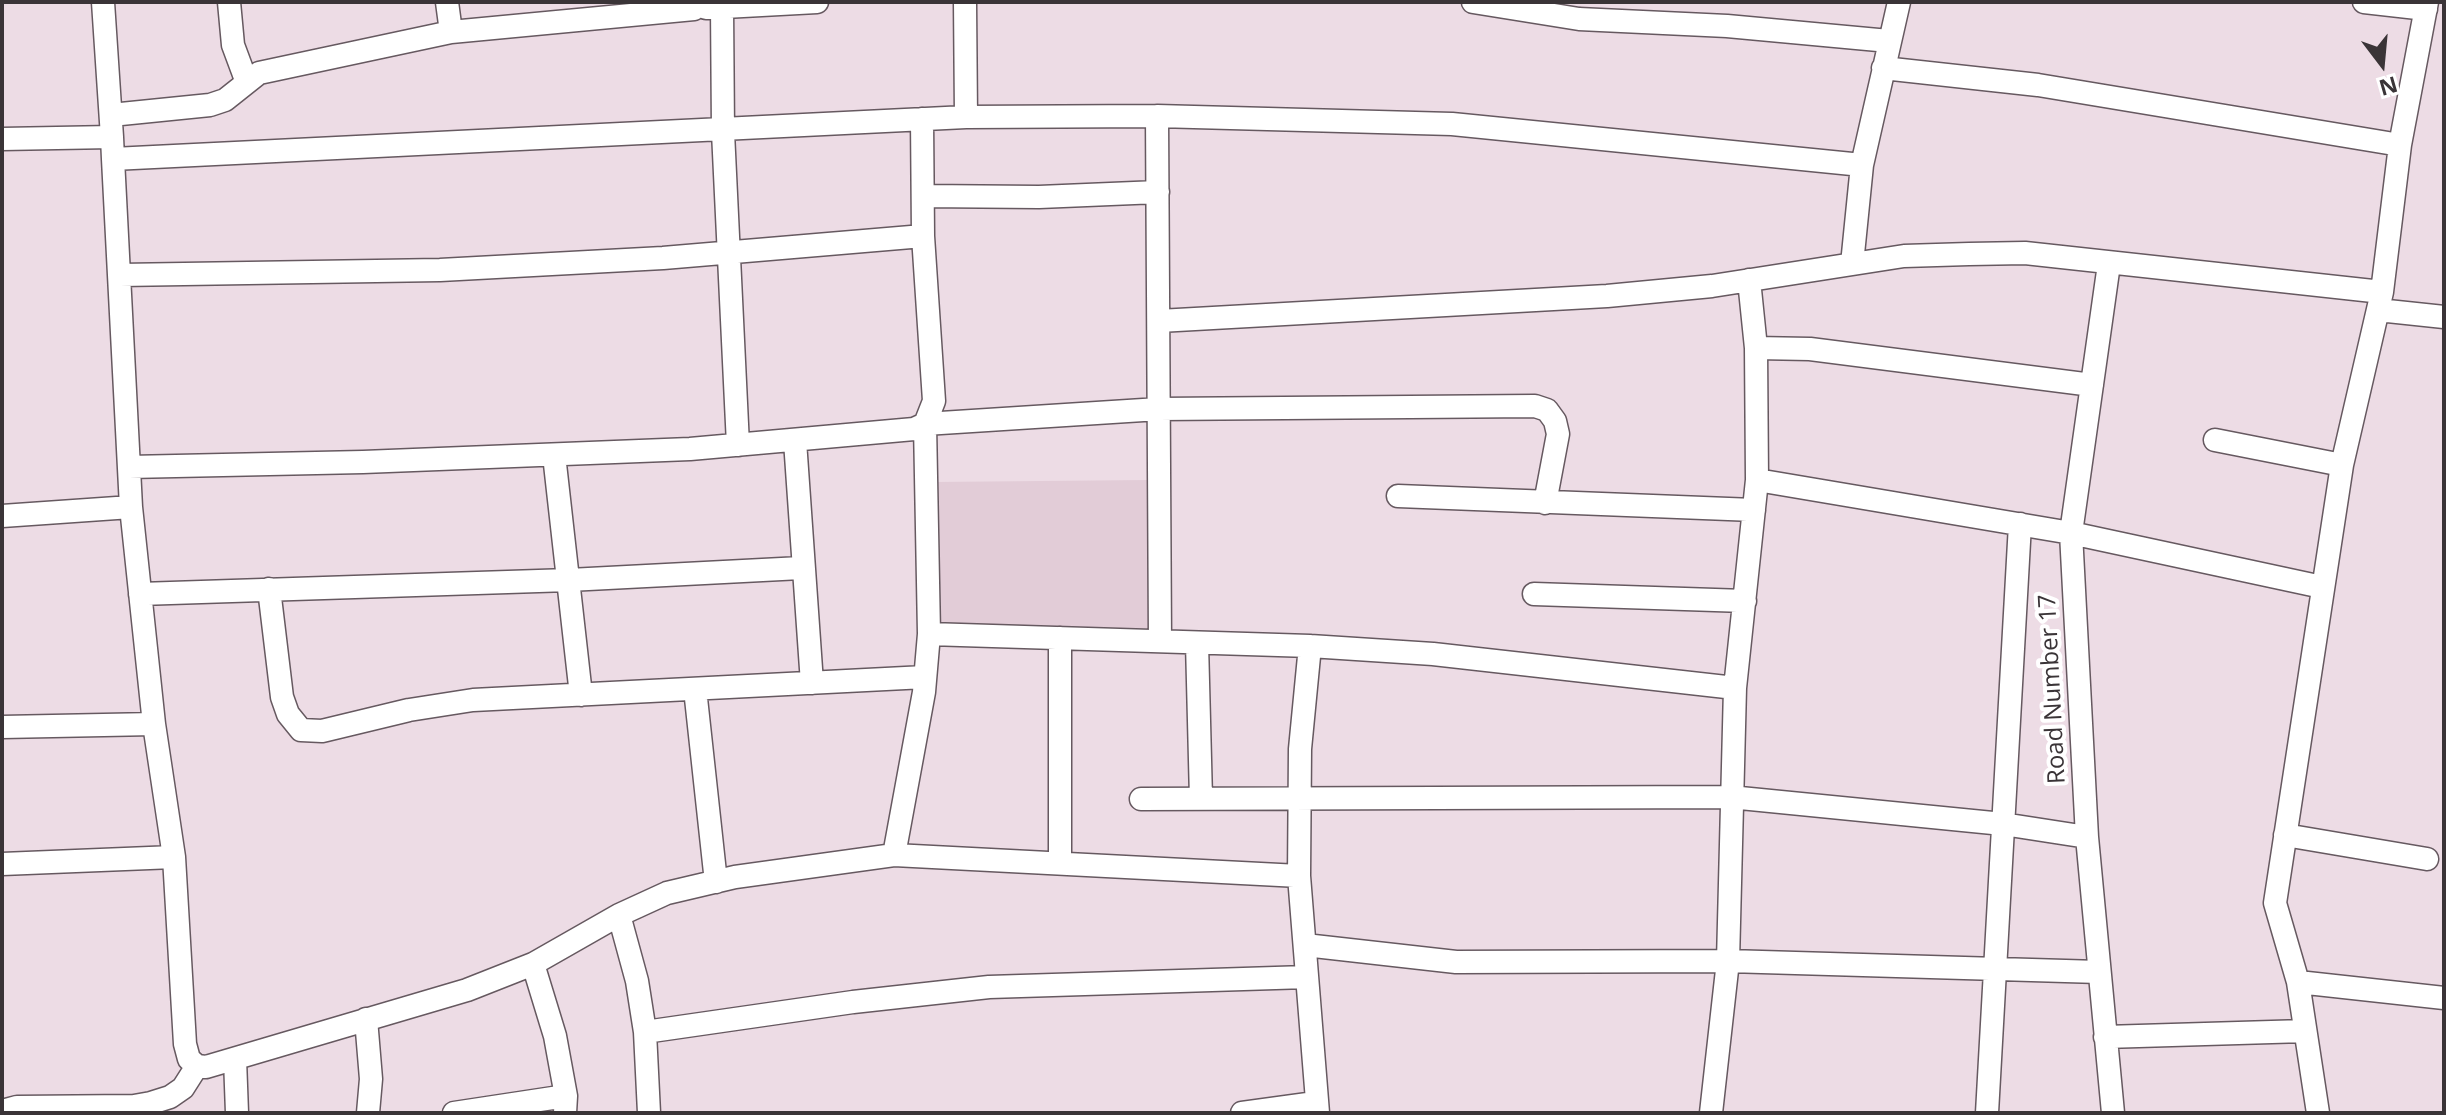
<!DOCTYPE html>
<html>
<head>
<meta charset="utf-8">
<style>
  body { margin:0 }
  #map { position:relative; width:2446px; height:1115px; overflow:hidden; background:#eddce5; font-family:"Open Sans",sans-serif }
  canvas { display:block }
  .frame { position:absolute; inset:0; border:4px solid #3a3437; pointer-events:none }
  .north { position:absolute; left:2342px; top:24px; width:80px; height:80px; -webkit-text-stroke:6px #fff; paint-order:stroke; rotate:164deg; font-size:22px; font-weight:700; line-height:32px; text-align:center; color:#3a3437 }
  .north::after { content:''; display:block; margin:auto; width:28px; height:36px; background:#3a3437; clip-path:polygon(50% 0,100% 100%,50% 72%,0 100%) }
</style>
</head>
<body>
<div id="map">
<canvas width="2446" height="1115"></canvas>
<div class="frame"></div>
<div class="north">N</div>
</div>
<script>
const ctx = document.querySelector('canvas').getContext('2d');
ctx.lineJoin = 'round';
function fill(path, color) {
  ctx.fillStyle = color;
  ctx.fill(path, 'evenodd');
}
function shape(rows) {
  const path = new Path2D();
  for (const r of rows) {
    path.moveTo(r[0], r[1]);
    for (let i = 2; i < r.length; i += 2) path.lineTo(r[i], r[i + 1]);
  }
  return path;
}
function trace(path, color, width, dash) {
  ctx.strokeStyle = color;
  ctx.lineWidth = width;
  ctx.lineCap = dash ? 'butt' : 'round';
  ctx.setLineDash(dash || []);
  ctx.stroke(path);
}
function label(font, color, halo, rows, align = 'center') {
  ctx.font = font + ' "Open Sans",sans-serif';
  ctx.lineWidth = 8;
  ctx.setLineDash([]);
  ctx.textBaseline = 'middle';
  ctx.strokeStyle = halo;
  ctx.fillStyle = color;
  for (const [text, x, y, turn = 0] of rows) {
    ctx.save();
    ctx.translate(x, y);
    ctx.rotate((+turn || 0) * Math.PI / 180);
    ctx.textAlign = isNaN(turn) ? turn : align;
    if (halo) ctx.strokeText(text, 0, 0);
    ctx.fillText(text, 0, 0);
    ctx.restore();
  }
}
fill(shape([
  [1148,480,1150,630,940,631,935,482]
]), '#e2ccd7');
const minor = shape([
  [229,2,233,45,246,80],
  [447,2,451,32,694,9],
  [965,2,966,117],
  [1473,2,1579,19,1727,26,1889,41],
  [2364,2,2426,9],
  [722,7,723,132,738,445],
  [706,8,817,2],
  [1883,68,2038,85,2400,145],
  [111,115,210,105,225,100,259,73,451,32],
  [1157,116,1160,641],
  [112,137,113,159,966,117,1157,116,1452,124,1862,165,1899,2],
  [2,139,112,137,103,2],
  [113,159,131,507,154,724,174,857,185,1044,189,1059,197,1066,206,1067,467,990,533,964,619,915,667,893,735,877,894,855,1299,876],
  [923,196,1039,197,1158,192],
  [1852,264,1862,165],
  [2109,264,2071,533,2087,837,2113,1113],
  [120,275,440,270,663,258,923,236],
  [2378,310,2444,317],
  [1159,321,1607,296,1712,286,1904,256,1969,254,2025,253,2382,292],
  [1756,348,1810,349,2092,385],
  [2215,440,2342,465],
  [795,441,812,683],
  [554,455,581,695],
  [129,467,363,462,690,449,914,429,925,424,934,401,923,236,922,119],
  [1757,480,2071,533,2322,587],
  [1398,496,1754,510],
  [2,516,131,507],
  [269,589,282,697,288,714,301,730,322,731,409,710,473,700,925,677],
  [140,594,569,580,801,568],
  [1534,594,1745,601],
  [929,634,1310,646,1433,654,1735,688],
  [1197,643,1201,799],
  [1310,646,1300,749,1299,876,1318,1113],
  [695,689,716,882],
  [2,727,154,724],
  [1141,799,1730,797,2003,824,2087,837],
  [2285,835,2427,859],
  [894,855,924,692,929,634,925,424,1159,409,1535,406,1547,410,1555,421,1558,434,1545,503],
  [1060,863,1060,638],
  [2,864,174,857],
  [619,915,637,981,645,1032,649,1113],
  [1305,945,1456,962,1728,961,2099,972],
  [533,964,555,1036,566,1096,565,1113],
  [2298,982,2444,998],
  [366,1019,371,1079,368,1113],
  [645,1032,853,1002,989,987,1307,977],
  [2105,1037,2305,1031],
  [235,1059,237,1113],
  [2,1111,17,1107,134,1106,151,1103,170,1097,183,1088,197,1066],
  [454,1113,566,1096],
  [1242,1113,1315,1103],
  [1711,1113,1728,961,1735,688,1757,480,1756,348,1749,280],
  [1987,1113,2020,524],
  [2318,1113,2298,982,2275,903,2342,465,2382,292,2400,145,2427,2]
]);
trace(minor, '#665960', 25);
trace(minor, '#fff', 22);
label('24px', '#3a3437', '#fff', [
  ["Road Number 17",2053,689,-93]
]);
</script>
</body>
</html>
